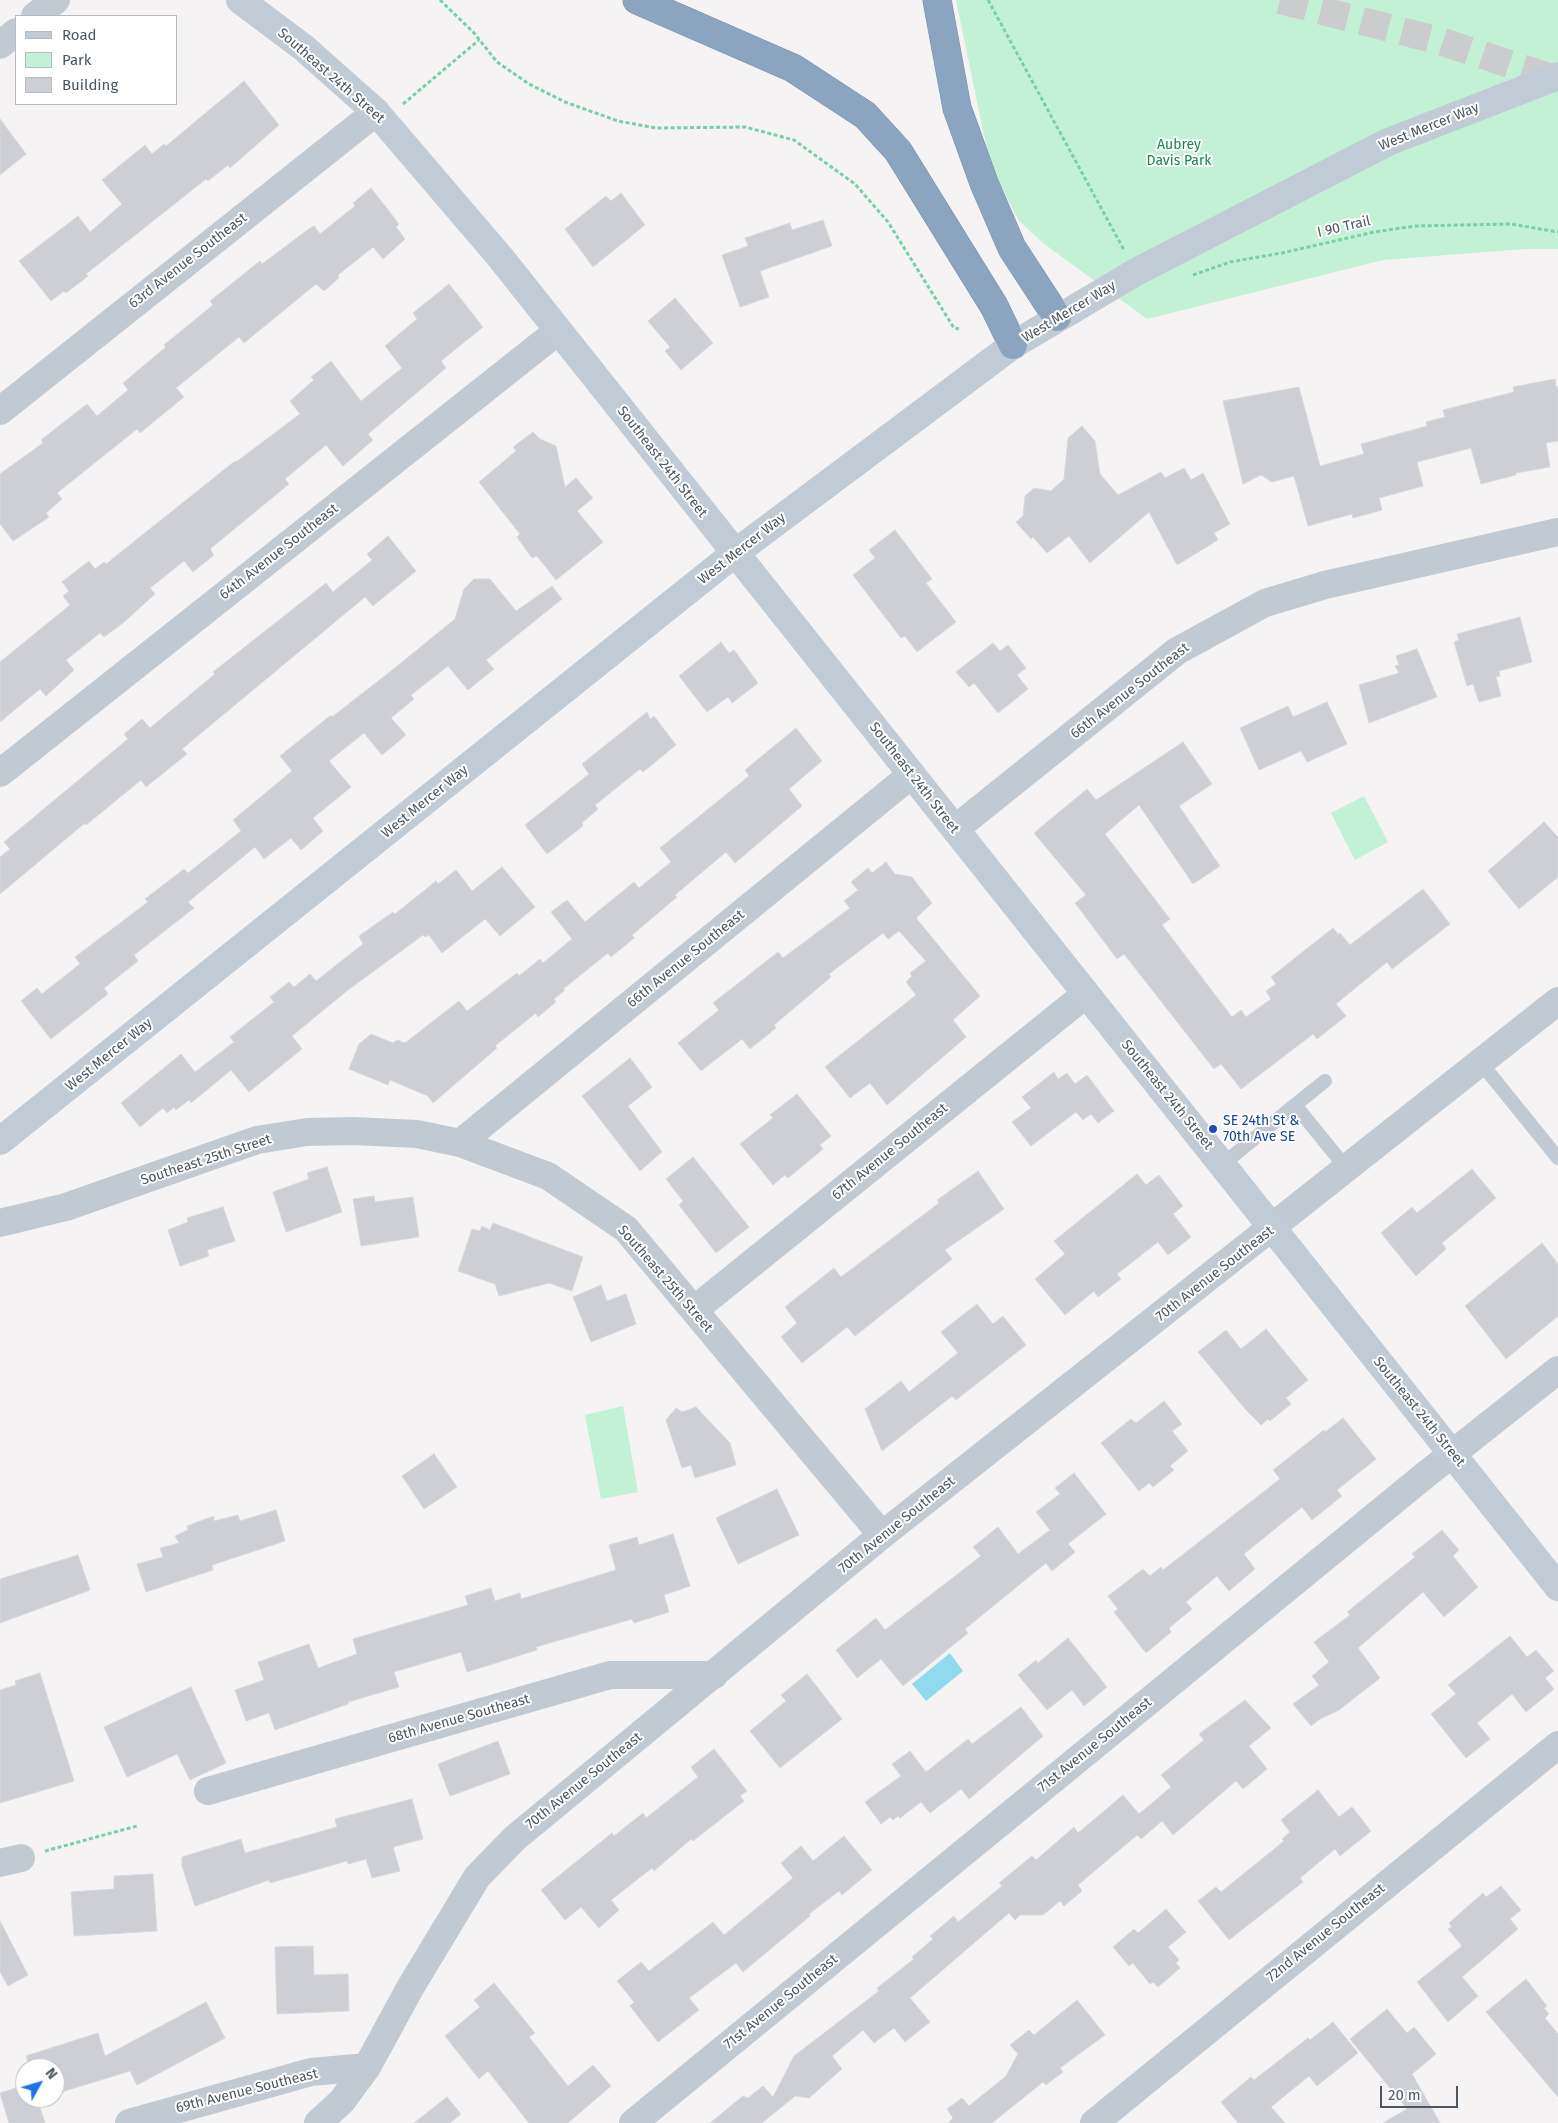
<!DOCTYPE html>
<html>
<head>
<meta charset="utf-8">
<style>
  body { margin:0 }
  #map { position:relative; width:1558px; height:2123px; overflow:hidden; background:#f5f3f3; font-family:"Fira Sans",sans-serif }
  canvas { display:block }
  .legend { position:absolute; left:15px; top:15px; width:162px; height:90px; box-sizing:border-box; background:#fff; border:1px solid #b7bbc0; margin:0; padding:6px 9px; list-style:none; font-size:15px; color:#4a5661 }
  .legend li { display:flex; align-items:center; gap:10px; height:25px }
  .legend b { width:25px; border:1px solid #b7bbc0 }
  .north { position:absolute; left:15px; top:2058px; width:50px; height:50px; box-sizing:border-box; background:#fff; border:1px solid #b7bbc0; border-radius:50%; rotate:51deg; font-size:14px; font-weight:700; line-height:20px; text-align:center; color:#4a5661 }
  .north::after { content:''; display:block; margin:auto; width:18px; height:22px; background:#1a73e8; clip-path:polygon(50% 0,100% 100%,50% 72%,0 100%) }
  .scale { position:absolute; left:1380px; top:2086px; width:78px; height:22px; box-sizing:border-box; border:2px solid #4a5661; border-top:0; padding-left:6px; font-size:15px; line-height:18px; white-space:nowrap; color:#4a5661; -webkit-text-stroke:4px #fff; paint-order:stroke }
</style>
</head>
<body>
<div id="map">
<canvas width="1558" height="2123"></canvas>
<ul class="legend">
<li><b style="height:6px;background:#c1cbd6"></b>Road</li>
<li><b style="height:14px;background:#c3f1d5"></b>Park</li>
<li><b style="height:14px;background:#cdcfd5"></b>Building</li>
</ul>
<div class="north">N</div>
<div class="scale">20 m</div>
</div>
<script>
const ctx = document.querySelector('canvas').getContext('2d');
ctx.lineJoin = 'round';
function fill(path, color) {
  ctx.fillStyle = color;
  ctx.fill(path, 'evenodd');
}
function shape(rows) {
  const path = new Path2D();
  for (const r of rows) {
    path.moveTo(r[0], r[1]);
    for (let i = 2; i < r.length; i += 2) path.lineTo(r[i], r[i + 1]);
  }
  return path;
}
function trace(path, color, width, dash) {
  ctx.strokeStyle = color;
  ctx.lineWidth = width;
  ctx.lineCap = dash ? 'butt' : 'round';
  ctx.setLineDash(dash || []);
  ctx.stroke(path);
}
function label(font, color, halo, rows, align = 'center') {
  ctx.font = font + ' "Fira Sans",sans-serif';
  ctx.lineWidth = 4;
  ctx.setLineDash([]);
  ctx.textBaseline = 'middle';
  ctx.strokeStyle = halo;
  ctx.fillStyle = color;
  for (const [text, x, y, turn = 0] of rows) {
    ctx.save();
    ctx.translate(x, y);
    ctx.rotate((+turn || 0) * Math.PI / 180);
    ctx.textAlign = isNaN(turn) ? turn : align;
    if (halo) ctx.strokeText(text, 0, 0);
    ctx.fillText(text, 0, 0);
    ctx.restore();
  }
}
fill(shape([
  [956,0,1558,0,1558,249,1525,249,1383,260,1147,319,1043,243,1019,221,990,164],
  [1364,796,1388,842,1355,860,1331,813],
  [623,1406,638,1492,601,1499,585,1415]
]), '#c3f1d5');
fill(shape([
  [950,1653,963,1671,926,1701,912,1684]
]), '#90daee');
const building = shape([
  [244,81,279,125,230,168,228,165,208,181,206,179,86,274,88,276,66,293,64,291,51,301,19,261,78,216,90,232,122,204,102,180,145,145,152,154,164,144,166,146,244,81],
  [0,119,26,154,0,175,0,119],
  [371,188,399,224,396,227,405,239,383,259,373,247,338,275,339,278,324,291,316,284,244,343,239,337,176,388,184,397,140,433,137,429,57,493,62,499,46,513,49,517,13,541,0,524,0,474,43,443,41,440,87,404,97,416,128,390,123,383,166,347,164,345,213,305,210,301,260,261,262,264,310,228,314,226,320,234,355,206,353,203,371,188],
  [621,193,645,225,593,267,565,229,606,196,611,201,621,193],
  [823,220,832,246,760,271,769,297,740,307,722,255,748,246,745,238,790,223,792,230,823,220],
  [449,284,483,327,441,361,446,368,368,434,373,440,343,466,326,445,285,479,289,484,210,549,214,555,193,572,184,561,150,588,155,594,123,623,104,637,100,633,66,660,74,670,46,696,40,689,0,722,0,662,70,605,63,596,69,591,62,582,89,561,95,569,104,562,106,564,235,461,236,462,300,414,290,401,314,380,311,377,331,361,361,401,402,368,385,346,417,319,413,313,449,284],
  [675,298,713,343,681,370,665,351,670,347,648,321,675,298],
  [1555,379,1556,387,1558,386,1558,441,1546,443,1550,467,1516,473,1516,475,1481,484,1471,448,1417,462,1423,486,1379,498,1382,510,1353,518,1352,514,1308,526,1294,476,1272,482,1261,475,1243,484,1223,401,1299,387,1320,466,1364,454,1361,444,1427,426,1426,422,1445,417,1443,410,1514,392,1513,387,1555,379],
  [1082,426,1095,441,1100,474,1118,495,1161,472,1165,478,1184,468,1191,480,1203,473,1230,524,1214,533,1218,540,1177,565,1149,512,1090,563,1069,536,1047,553,1033,537,1031,539,1016,522,1023,516,1025,496,1034,488,1051,491,1064,479,1068,438,1082,426],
  [533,432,540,439,556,446,565,487,576,478,593,498,577,511,603,542,556,580,537,556,532,558,517,537,520,534,479,482,516,451,513,447,533,432],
  [895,530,932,579,926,583,956,622,917,652,905,636,901,638,853,575,875,558,869,550,895,530],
  [388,536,416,571,373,606,365,597,182,749,187,754,146,787,141,780,86,825,85,823,0,894,0,857,10,849,4,842,128,739,124,734,142,719,150,728,215,674,213,672,326,583,333,592,372,560,367,554,388,536],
  [474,579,490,579,516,611,552,586,562,599,486,660,494,669,468,690,448,666,411,695,414,699,391,718,406,735,382,755,364,733,329,761,351,787,313,818,323,831,301,850,291,838,264,859,255,847,188,902,194,908,134,955,138,961,104,988,108,994,51,1039,21,1001,37,988,42,994,80,964,75,957,148,902,145,899,184,869,188,873,241,831,233,820,292,771,280,756,331,715,332,717,391,671,455,619,464,589,474,579],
  [1520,617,1532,662,1499,671,1500,676,1496,677,1501,696,1479,702,1473,684,1467,686,1454,642,1459,640,1457,634,1520,617],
  [721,642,729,653,734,650,758,683,732,703,728,697,707,712,679,676,721,642],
  [993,643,1000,651,1008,645,1026,668,1017,675,1028,689,998,713,974,683,969,687,956,672,993,643],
  [1417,649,1437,697,1369,723,1359,685,1399,673,1395,666,1399,665,1396,656,1417,649],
  [1327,702,1347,744,1307,762,1301,751,1259,770,1240,728,1288,706,1293,717,1327,702],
  [647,712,650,719,654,716,676,745,643,772,640,769,595,805,598,809,582,823,583,826,547,854,525,825,589,774,582,764,647,712],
  [796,728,822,761,789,789,802,806,735,863,726,852,675,895,677,897,632,935,634,938,611,957,608,953,563,989,565,990,554,999,556,1002,538,1017,536,1013,495,1046,497,1048,433,1103,428,1096,390,1080,388,1085,349,1069,359,1044,371,1034,393,1043,397,1040,405,1043,459,1001,467,1011,517,973,519,976,540,959,543,963,572,939,551,912,567,900,585,922,634,882,639,888,671,862,660,848,749,776,745,770,796,728],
  [1183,742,1212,784,1179,806,1220,866,1193,884,1139,805,1105,834,1170,919,1162,925,1232,1017,1241,1010,1246,1017,1271,999,1266,991,1276,984,1271,977,1333,928,1338,934,1340,933,1350,945,1423,889,1450,924,1392,969,1387,962,1336,1004,1346,1016,1317,1039,1313,1034,1241,1089,1221,1064,1214,1069,1124,954,1117,959,1075,903,1086,895,1034,833,1087,789,1096,800,1183,742],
  [1544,822,1558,837,1558,877,1519,909,1488,871,1544,822],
  [886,862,895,874,912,877,932,903,916,918,980,996,953,1020,966,1037,887,1105,870,1083,850,1098,825,1067,916,995,906,982,912,976,910,973,926,961,899,931,888,939,883,933,829,974,831,977,774,1025,776,1028,750,1049,742,1039,701,1071,678,1043,719,1010,713,1003,778,952,783,958,850,908,844,901,858,890,851,882,868,868,872,873,886,862],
  [502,867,535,907,500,936,485,919,442,953,429,935,425,937,423,935,348,990,292,1036,302,1049,249,1092,231,1070,191,1103,189,1100,176,1110,174,1107,167,1113,163,1108,140,1127,121,1103,181,1054,195,1072,234,1042,230,1037,274,1002,270,997,289,982,294,987,310,974,316,981,363,944,359,936,393,912,395,914,436,881,438,884,456,870,472,891,502,867],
  [630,1058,652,1087,628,1106,662,1152,640,1171,582,1096,630,1058],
  [1054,1072,1058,1079,1067,1073,1075,1084,1087,1075,1114,1111,1098,1123,1091,1114,1083,1120,1076,1112,1031,1146,1012,1122,1031,1108,1022,1097,1054,1072],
  [797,1094,831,1136,820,1145,823,1149,788,1178,785,1175,773,1185,740,1144,773,1118,770,1115,797,1094],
  [693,1157,749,1227,716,1253,679,1205,683,1201,666,1179,693,1157],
  [327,1167,342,1212,286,1232,273,1192,309,1179,307,1173,327,1167],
  [1472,1169,1496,1198,1442,1243,1446,1249,1416,1276,1381,1233,1412,1207,1417,1213,1472,1169],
  [978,1171,1004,1209,945,1250,952,1259,855,1336,847,1327,802,1363,781,1337,797,1323,785,1307,834,1268,841,1277,939,1203,937,1200,978,1171],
  [1137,1174,1146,1185,1159,1175,1183,1206,1173,1214,1191,1237,1168,1255,1158,1242,1117,1274,1121,1279,1098,1297,1094,1291,1065,1315,1035,1279,1065,1254,1054,1241,1137,1174],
  [374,1196,375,1202,413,1197,419,1237,361,1246,353,1199,374,1196],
  [223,1207,235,1241,207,1250,209,1256,180,1266,168,1230,188,1222,187,1218,223,1207],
  [493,1223,583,1257,572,1291,549,1283,499,1296,495,1284,458,1271,472,1229,480,1231,482,1226,490,1230,493,1223],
  [1542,1243,1558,1264,1558,1316,1506,1359,1465,1306,1542,1243],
  [601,1285,607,1301,626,1294,636,1324,591,1342,573,1297,601,1285],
  [977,1304,993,1324,1003,1316,1026,1345,956,1400,952,1396,882,1451,865,1409,901,1381,909,1392,958,1353,941,1332,977,1304],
  [1266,1329,1308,1380,1286,1398,1291,1404,1270,1421,1268,1419,1261,1425,1246,1410,1198,1352,1226,1330,1241,1349,1266,1329],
  [1164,1401,1182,1424,1172,1431,1188,1451,1170,1466,1174,1470,1153,1487,1149,1483,1139,1491,1101,1443,1131,1419,1136,1423,1164,1401],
  [696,1407,730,1443,736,1465,695,1478,691,1465,682,1468,666,1420,676,1408,682,1412,696,1407],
  [1343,1418,1376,1459,1337,1490,1342,1496,1312,1520,1302,1507,1244,1554,1255,1569,1229,1591,1217,1576,1186,1602,1192,1609,1169,1628,1171,1632,1146,1653,1114,1612,1118,1609,1108,1596,1143,1569,1150,1576,1161,1567,1163,1570,1280,1479,1273,1470,1324,1430,1325,1432,1343,1418],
  [434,1454,457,1487,424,1509,402,1476,434,1454],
  [1074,1473,1106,1514,1068,1544,1075,1552,1052,1571,1046,1563,965,1629,968,1633,903,1686,881,1659,857,1678,836,1650,876,1618,885,1630,981,1556,973,1547,998,1527,1018,1554,1050,1530,1036,1512,1060,1494,1055,1488,1074,1473],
  [777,1489,799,1535,738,1564,716,1518,777,1489],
  [276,1510,285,1541,212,1565,213,1570,146,1592,137,1564,163,1557,160,1548,179,1543,175,1536,188,1530,187,1526,214,1516,214,1521,238,1515,240,1521,276,1510],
  [1442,1530,1459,1550,1453,1556,1478,1587,1444,1617,1423,1592,1358,1648,1380,1678,1339,1710,1320,1719,1311,1726,1293,1704,1319,1685,1312,1676,1329,1662,1314,1642,1350,1615,1347,1612,1415,1557,1412,1554,1442,1530],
  [673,1534,690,1586,664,1595,669,1612,634,1623,632,1619,536,1647,537,1650,467,1672,461,1652,394,1672,399,1687,348,1702,348,1704,275,1730,269,1713,246,1721,235,1690,264,1680,258,1662,309,1644,318,1668,357,1654,353,1639,468,1605,465,1596,491,1588,495,1601,520,1593,521,1599,616,1570,609,1545,637,1537,639,1545,673,1534],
  [78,1555,90,1590,0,1623,0,1579,78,1555],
  [1510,1636,1527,1657,1536,1650,1554,1671,1545,1678,1554,1689,1526,1712,1512,1694,1477,1723,1490,1739,1466,1758,1431,1714,1456,1694,1448,1685,1510,1636],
  [1068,1638,1107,1687,1084,1706,1072,1690,1047,1710,1018,1675,1036,1660,1038,1663,1068,1638],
  [40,1673,74,1781,0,1803,0,1690,16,1685,15,1681,40,1673],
  [807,1674,842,1719,780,1768,750,1731,786,1701,781,1695,807,1674],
  [191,1687,226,1763,190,1780,177,1754,127,1777,104,1727,191,1687],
  [1245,1700,1271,1728,1249,1746,1267,1769,1243,1789,1236,1781,1173,1835,1162,1821,1141,1839,1137,1835,1078,1885,1082,1891,1064,1906,1060,1901,1043,1915,1020,1915,1015,1920,1009,1913,910,1998,930,2022,905,2042,894,2028,874,2043,863,2030,832,2056,842,2069,809,2098,795,2096,762,2123,710,2123,743,2096,748,2098,763,2086,773,2097,794,2056,879,1991,877,1988,914,1959,912,1957,933,1939,930,1936,954,1916,958,1922,1002,1886,999,1883,1032,1856,1036,1860,1074,1827,1078,1833,1123,1795,1139,1814,1171,1787,1161,1775,1204,1740,1199,1734,1245,1700],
  [1021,1707,1043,1736,969,1799,961,1789,930,1813,921,1802,900,1818,898,1816,893,1820,890,1817,881,1824,865,1802,901,1776,892,1764,910,1751,926,1772,968,1739,972,1744,1021,1707],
  [498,1741,510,1774,450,1796,438,1764,498,1741],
  [714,1749,747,1791,740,1796,744,1801,693,1841,691,1839,654,1871,652,1868,611,1900,619,1910,599,1928,581,1907,565,1920,541,1890,612,1833,614,1836,643,1813,646,1818,698,1777,691,1767,714,1749],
  [1318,1790,1339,1817,1352,1807,1371,1831,1340,1856,1335,1849,1300,1878,1303,1882,1229,1940,1198,1901,1216,1887,1221,1892,1284,1841,1282,1839,1290,1832,1281,1820,1318,1790],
  [412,1799,423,1839,393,1847,400,1871,372,1878,366,1859,348,1864,347,1861,270,1883,269,1880,195,1906,182,1866,182,1857,241,1839,245,1853,337,1827,335,1819,412,1799],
  [844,1836,872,1870,842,1895,839,1891,809,1914,810,1916,743,1972,736,1963,689,1998,699,2010,658,2042,630,2006,634,2002,617,1981,641,1962,649,1971,713,1922,724,1935,793,1878,781,1863,801,1846,813,1861,844,1836],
  [153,1874,157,1931,74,1936,71,1892,114,1889,114,1876,153,1874],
  [1501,1886,1521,1910,1510,1919,1518,1929,1462,1977,1478,1996,1448,2022,1417,1982,1462,1946,1448,1929,1452,1927,1449,1923,1483,1893,1486,1897,1501,1886],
  [1166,1909,1186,1932,1168,1947,1179,1960,1176,1963,1180,1968,1158,1987,1153,1982,1150,1984,1133,1963,1129,1966,1113,1947,1134,1929,1138,1933,1166,1909],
  [0,1921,28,1975,8,1986,0,1972,0,1921],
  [313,1946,314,1975,348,1974,349,2011,277,2014,275,1947,313,1946],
  [1526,1979,1547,2006,1544,2008,1549,2014,1545,2018,1558,2034,1558,2097,1486,2012,1526,1979],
  [494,1983,535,2033,529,2037,568,2086,593,2065,611,2086,568,2123,529,2123,488,2071,479,2079,445,2036,480,2007,474,2000,494,1983],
  [1077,2000,1105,2035,1060,2068,1063,2072,1046,2085,1043,2082,992,2123,948,2123,953,2118,947,2109,962,2098,969,2106,1006,2076,1018,2054,1010,2045,1029,2030,1034,2035,1077,2000],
  [206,2002,225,2038,137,2085,130,2071,55,2094,55,2068,30,2068,26,2056,98,2033,105,2056,206,2002],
  [1387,2009,1407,2033,1414,2027,1436,2054,1412,2074,1440,2123,1383,2123,1407,2109,1350,2039,1387,2009],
  [1333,2022,1358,2053,1317,2086,1309,2076,1271,2107,1285,2123,1238,2123,1221,2102,1251,2077,1254,2080,1308,2038,1310,2040,1333,2022],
  [25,2085,25,2098,37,2098,45,2123,9,2123,0,2093,25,2085],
  [447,2097,461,2114,450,2123,414,2123,447,2097]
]);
fill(building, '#cdcfd5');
trace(building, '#d7d9de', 1);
trace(shape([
  [1280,0,1440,41,1558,80]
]), '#caccce', 28, [28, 14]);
const highway = shape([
  [637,0,793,68,865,115,898,151,994,306,1013,345],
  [937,0,957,108,984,183,1012,248,1057,317]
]);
trace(highway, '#7690ad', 29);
trace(shape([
  [440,0,474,33,497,62,529,84,565,102,618,121,656,128,745,127,794,140,855,184,888,222,954,328,959,329],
  [988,0,1124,250],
  [403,104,479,40],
  [1193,275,1230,262,1282,253,1374,232,1415,226,1511,224,1558,232],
  [45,1851,137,1826]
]), '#7ad0a6', 3, [4, 2.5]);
trace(shape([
  [1481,1063,1558,1158],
  [1295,1105,1325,1081],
  [1222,1165,1295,1105,1347,1169]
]), '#c1cad2', 14);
trace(shape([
  [35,16,56,0],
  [0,45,16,32],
  [0,411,376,112],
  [0,773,558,331],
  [955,829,1177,651,1265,603,1325,585,1558,532],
  [460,1143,911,775],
  [0,1223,66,1207,257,1140,307,1132,353,1131,417,1134,460,1143,548,1176,626,1229,882,1535],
  [694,1310,1086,994],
  [208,1791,610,1675,714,1675],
  [0,1863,21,1858],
  [129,2123,311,2072,367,2067],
  [318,2123,342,2101,367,2067,410,1988,477,1877,515,1838,882,1535,1558,1001],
  [633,2123,1424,1476,1558,1370],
  [1094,2123,1558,1745]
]), '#c1cad2', 28);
trace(shape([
  [240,0,304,48,376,112,500,257,1558,1587],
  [0,1141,735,553,1013,345,1136,272,1388,142,1558,76]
]), '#c1cbd6', 28);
trace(highway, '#8ba5c1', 28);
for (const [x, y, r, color] of [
  [1213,1129,5,"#1a4fb4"]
]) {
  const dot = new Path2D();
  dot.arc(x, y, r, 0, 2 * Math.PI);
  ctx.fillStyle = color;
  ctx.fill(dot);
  trace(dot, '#fff', 2);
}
label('14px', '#4a5661', '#fff', [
  ["Southeast 24th Street",331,76,41],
  ["West Mercer Way",1429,127,-22],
  ["I 90 Trail",1344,227,-13],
  ["63rd Avenue Southeast",188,261,-38],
  ["West Mercer Way",1069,312,-31],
  ["Southeast 24th Street",662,462,52],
  ["West Mercer Way",742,549,-38],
  ["64th Avenue Southeast",279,552,-38],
  ["66th Avenue Southeast",1130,691,-38],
  ["Southeast 24th Street",914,778,52],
  ["West Mercer Way",425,802,-39],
  ["66th Avenue Southeast",686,959,-39],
  ["West Mercer Way",109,1055,-39],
  ["Southeast 24th Street",1167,1095,51],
  ["67th Avenue Southeast",890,1152,-39],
  ["Southeast 25th Street",206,1160,-18],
  ["70th Avenue Southeast",1215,1274,-38],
  ["Southeast 25th Street",665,1279,49],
  ["Southeast 24th Street",1419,1412,51],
  ["70th Avenue Southeast",897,1525,-39],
  ["68th Avenue Southeast",459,1719,-16],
  ["71st Avenue Southeast",1095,1745,-39],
  ["70th Avenue Southeast",584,1781,-39],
  ["72nd Avenue Southeast",1326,1933,-39],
  ["71st Avenue Southeast",781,2002,-39],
  ["69th Avenue Southeast",247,2091,-14]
]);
label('14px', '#17864f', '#fff', [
  ["Aubrey",1179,145],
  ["Davis Park",1179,161]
]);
label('14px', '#164399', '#fff', [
  ["SE 24th St &",1223,1121],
  ["70th Ave SE",1223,1137]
], 'left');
</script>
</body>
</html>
